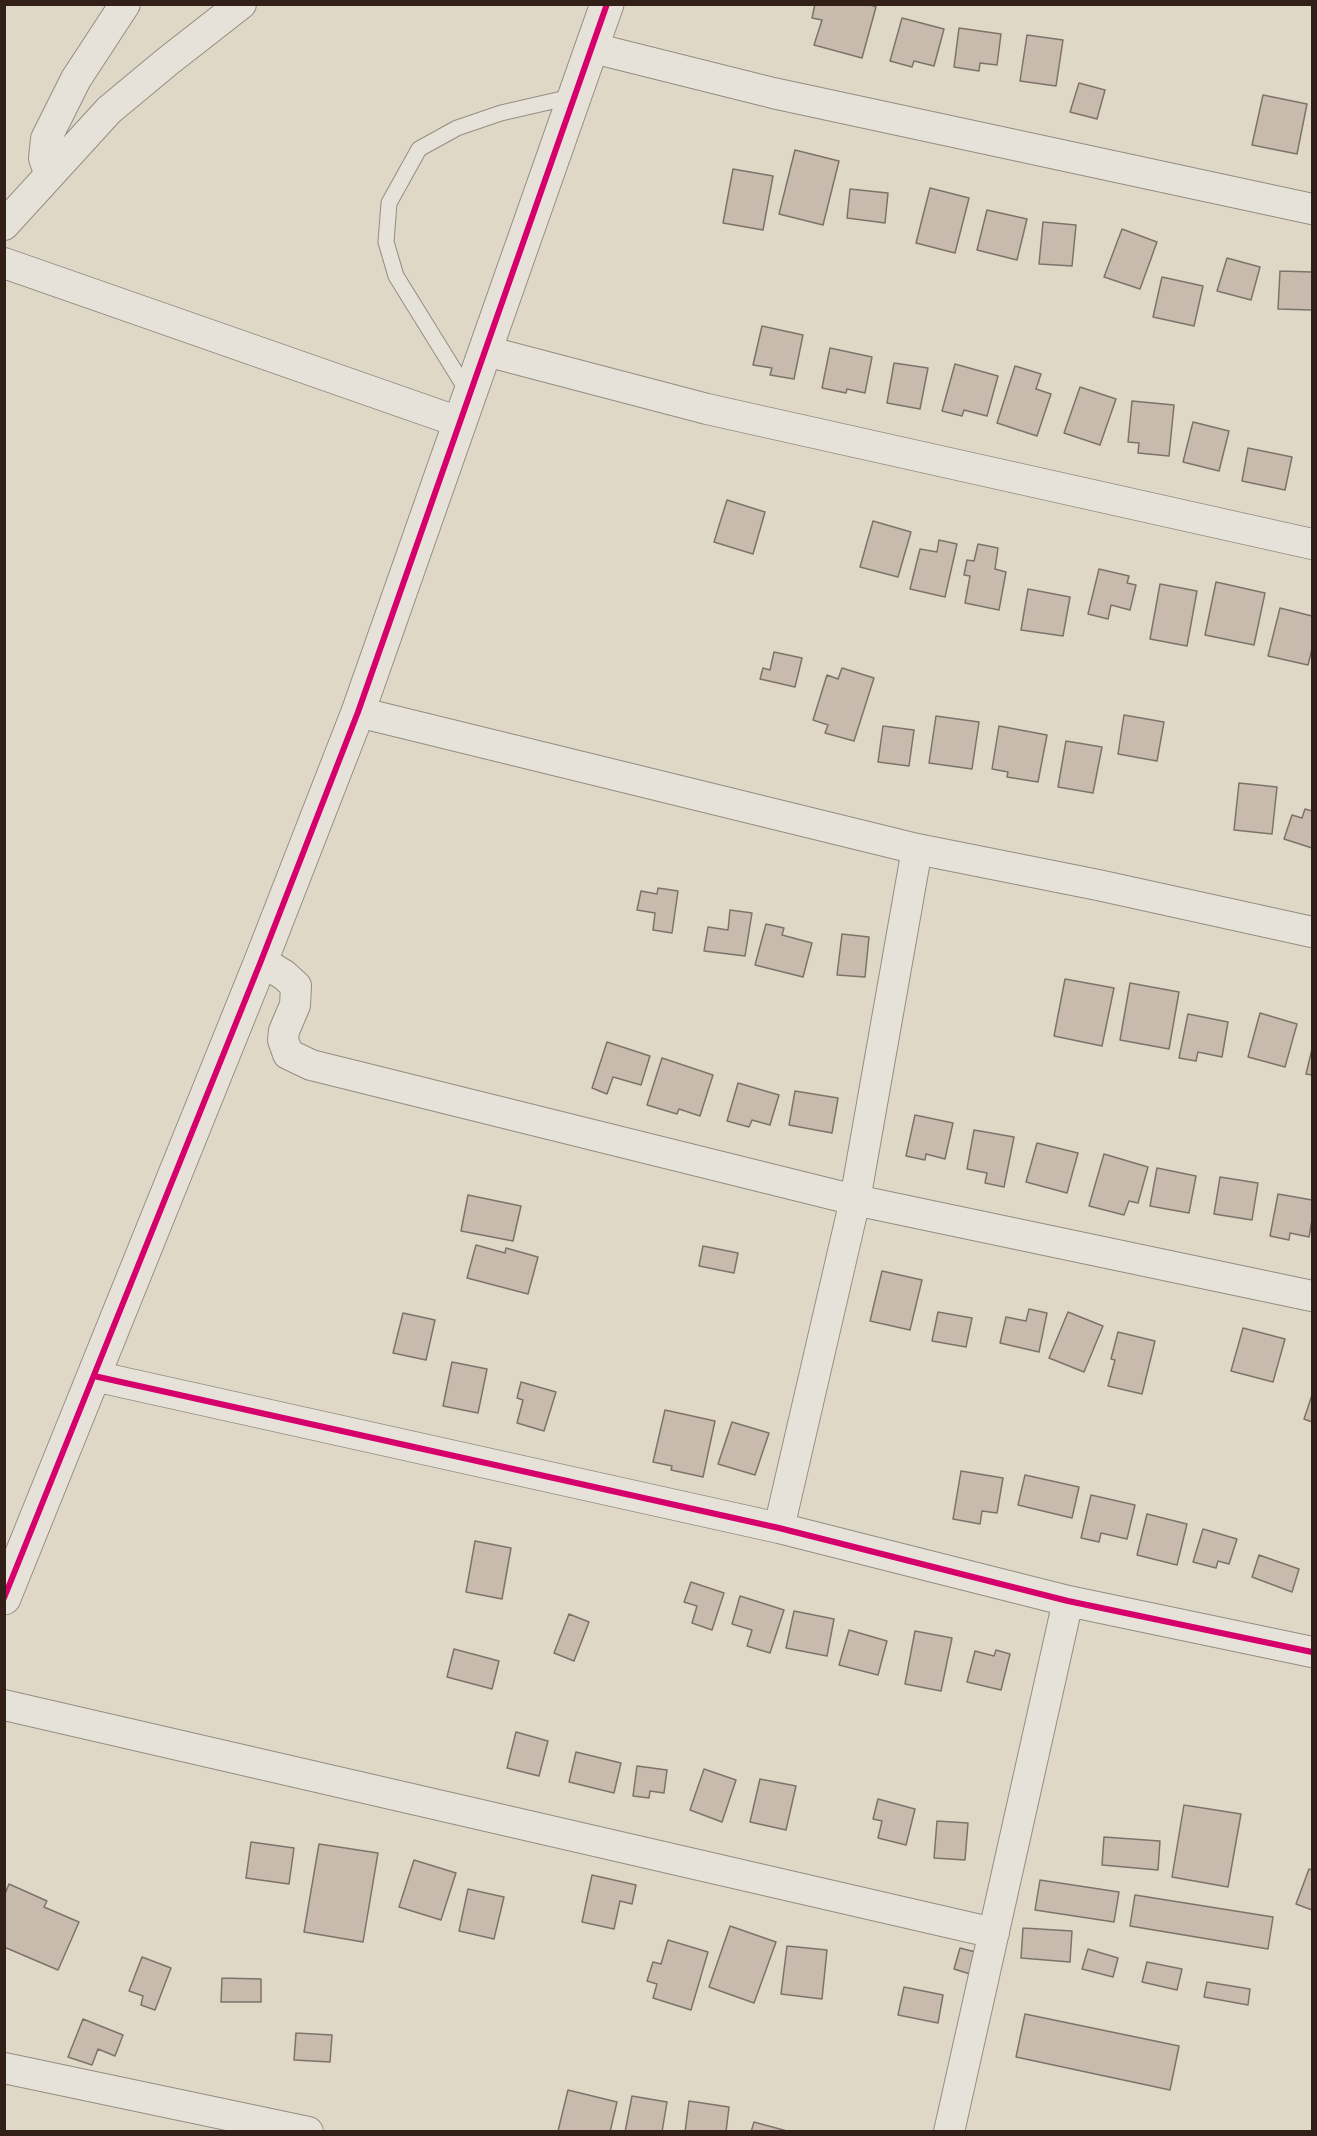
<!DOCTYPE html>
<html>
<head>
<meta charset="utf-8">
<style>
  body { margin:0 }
  #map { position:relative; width:1317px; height:2136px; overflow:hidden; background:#e0d8c6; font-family:Cardo,serif }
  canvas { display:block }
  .frame { position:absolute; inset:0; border:6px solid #322018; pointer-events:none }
</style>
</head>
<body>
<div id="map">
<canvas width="1317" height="2136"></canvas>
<div class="frame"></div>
</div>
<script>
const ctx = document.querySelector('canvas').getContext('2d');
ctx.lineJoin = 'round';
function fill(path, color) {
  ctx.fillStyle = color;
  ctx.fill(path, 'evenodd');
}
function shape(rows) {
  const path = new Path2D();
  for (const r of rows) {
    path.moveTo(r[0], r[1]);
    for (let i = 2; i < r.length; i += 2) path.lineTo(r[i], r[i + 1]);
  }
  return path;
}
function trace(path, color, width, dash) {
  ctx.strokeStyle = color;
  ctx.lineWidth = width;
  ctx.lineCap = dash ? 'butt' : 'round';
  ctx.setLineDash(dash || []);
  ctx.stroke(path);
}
const building = shape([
  [815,4,868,4,876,7,862,58,814,45,822,20,812,18,815,4],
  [902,18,944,29,934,66,914,61,912,67,890,61,902,18],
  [959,28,1001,34,997,65,980,63,979,71,954,67,959,28],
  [1027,35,1063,40,1056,86,1020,81,1027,35],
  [1079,83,1105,90,1097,119,1070,112,1079,83],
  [1263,95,1307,104,1297,154,1252,145,1263,95],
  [795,150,839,161,823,225,779,214,795,150],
  [733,169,773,176,763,230,723,223,733,169],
  [930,188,969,198,955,253,916,243,930,188],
  [850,189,888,193,885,223,847,218,850,189],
  [987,210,1027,219,1017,260,977,250,987,210],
  [1043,222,1076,225,1072,266,1039,264,1043,222],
  [1122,229,1157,242,1140,289,1104,277,1122,229],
  [1227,258,1260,267,1251,300,1217,291,1227,258],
  [1280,271,1312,272,1312,310,1278,309,1280,271],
  [1162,277,1203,286,1194,326,1153,317,1162,277],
  [762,326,803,335,794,379,770,375,772,368,753,365,762,326],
  [830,348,872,357,865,393,847,389,846,393,822,388,830,348],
  [894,363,928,368,920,409,887,403,894,363],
  [955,364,998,376,987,416,964,410,962,416,942,411,955,364],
  [1015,366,1041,374,1036,389,1051,394,1037,436,997,423,1015,366],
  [1080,387,1116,399,1100,445,1064,433,1080,387],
  [1132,401,1174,405,1169,456,1138,453,1139,443,1128,442,1132,401],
  [1193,422,1229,431,1219,471,1183,462,1193,422],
  [1248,448,1292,457,1285,490,1242,481,1248,448],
  [727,500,765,512,753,554,714,542,727,500],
  [873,521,911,532,898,577,860,567,873,521],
  [939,540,957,544,945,597,910,589,920,549,937,552,939,540],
  [978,544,998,548,995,569,1006,572,999,610,965,603,970,576,964,575,967,560,974,561,978,544],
  [1099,569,1129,576,1127,583,1136,585,1130,610,1111,605,1108,619,1088,614,1099,569],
  [1216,582,1265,593,1254,645,1205,635,1216,582],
  [1160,584,1197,591,1187,646,1150,639,1160,584],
  [1028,589,1070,597,1063,636,1021,630,1028,589],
  [1280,608,1312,616,1312,649,1308,665,1268,656,1280,608],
  [774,652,802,658,795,687,760,679,763,668,770,670,774,652],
  [842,668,874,678,854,741,825,733,828,725,813,720,827,675,838,679,842,668],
  [1124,715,1164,722,1157,761,1118,754,1124,715],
  [936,716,979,722,972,769,929,763,936,716],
  [883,726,914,730,909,766,878,762,883,726],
  [999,726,1047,735,1038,782,1007,777,1008,772,992,769,999,726],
  [1066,741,1102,747,1093,793,1058,787,1066,741],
  [1239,783,1277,787,1272,834,1234,830,1239,783],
  [1305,809,1312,811,1312,848,1284,839,1292,815,1302,818,1305,809],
  [658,888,678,891,672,933,653,930,655,913,637,910,641,891,657,894,658,888],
  [730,910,752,913,745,956,704,951,708,927,728,930,730,910],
  [766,924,784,928,782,935,812,943,803,977,755,965,766,924],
  [842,934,869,937,865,977,837,975,842,934],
  [1065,979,1114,988,1102,1046,1054,1036,1065,979],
  [1130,983,1179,992,1169,1049,1120,1040,1130,983],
  [1260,1013,1297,1024,1285,1067,1248,1057,1260,1013],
  [1188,1014,1228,1022,1222,1057,1198,1052,1196,1061,1179,1058,1188,1014],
  [607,1042,650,1056,641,1085,613,1077,607,1094,592,1088,607,1042],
  [1312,1049,1312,1075,1306,1074,1312,1049],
  [662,1058,713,1075,700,1116,679,1109,677,1114,647,1105,662,1058],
  [738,1083,779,1095,770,1125,752,1120,749,1127,727,1121,738,1083],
  [795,1091,838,1098,832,1133,789,1125,795,1091],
  [915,1115,953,1123,945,1159,926,1154,925,1160,906,1156,915,1115],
  [974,1130,1014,1137,1004,1187,985,1183,987,1173,967,1169,974,1130],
  [1037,1143,1078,1153,1067,1193,1026,1182,1037,1143],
  [1104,1154,1148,1167,1138,1203,1129,1201,1124,1215,1089,1206,1104,1154],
  [1157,1168,1196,1176,1189,1213,1150,1206,1157,1168],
  [1220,1177,1258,1183,1252,1220,1214,1214,1220,1177],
  [1278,1194,1312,1200,1312,1220,1309,1237,1290,1233,1289,1240,1270,1236,1278,1194],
  [468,1195,521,1206,513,1241,461,1231,468,1195],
  [476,1245,505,1253,506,1248,538,1257,528,1294,467,1278,476,1245],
  [703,1246,738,1253,734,1273,699,1266,703,1246],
  [882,1271,922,1280,910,1330,870,1321,882,1271],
  [1029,1309,1047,1313,1039,1352,1000,1343,1006,1317,1026,1321,1029,1309],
  [938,1312,972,1318,966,1347,932,1341,938,1312],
  [1068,1312,1103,1326,1084,1372,1049,1358,1068,1312],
  [403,1313,435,1320,426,1360,393,1353,403,1313],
  [1243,1328,1285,1339,1273,1382,1231,1371,1243,1328],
  [1118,1332,1155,1341,1142,1394,1108,1386,1115,1360,1111,1359,1118,1332],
  [452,1362,487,1369,478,1413,443,1406,452,1362],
  [521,1382,556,1392,544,1431,517,1423,523,1400,517,1398,521,1382],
  [1312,1395,1312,1422,1304,1419,1312,1395],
  [665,1410,715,1421,703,1477,671,1470,672,1466,653,1462,665,1410],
  [732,1422,769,1433,755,1475,718,1464,732,1422],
  [961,1471,1003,1478,997,1513,982,1511,980,1524,953,1519,961,1471],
  [1025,1475,1079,1487,1072,1518,1018,1505,1025,1475],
  [1091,1495,1135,1505,1127,1539,1101,1533,1099,1542,1081,1538,1091,1495],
  [1147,1514,1187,1524,1177,1565,1137,1555,1147,1514],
  [1203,1529,1237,1539,1229,1564,1218,1561,1216,1568,1193,1562,1203,1529],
  [475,1541,511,1548,502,1599,466,1592,475,1541],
  [1259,1555,1299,1569,1292,1592,1252,1577,1259,1555],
  [691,1582,724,1593,712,1630,692,1623,697,1606,684,1602,691,1582],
  [740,1596,784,1610,770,1653,747,1646,752,1630,732,1624,740,1596],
  [794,1611,834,1619,827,1656,786,1648,794,1611],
  [569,1614,589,1622,574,1661,554,1653,569,1614],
  [849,1630,887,1641,878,1675,839,1665,849,1630],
  [915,1631,952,1638,941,1691,905,1684,915,1631],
  [454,1649,499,1661,492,1689,447,1677,454,1649],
  [996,1650,1010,1654,1001,1690,967,1682,975,1651,994,1656,996,1650],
  [516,1732,548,1741,539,1776,507,1768,516,1732],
  [576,1752,621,1763,614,1793,569,1782,576,1752],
  [637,1766,667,1770,664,1793,650,1791,649,1798,633,1796,637,1766],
  [704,1769,736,1780,722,1822,690,1810,704,1769],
  [760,1779,796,1786,786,1830,750,1822,760,1779],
  [878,1799,915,1809,906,1845,878,1838,882,1821,873,1819,878,1799],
  [1184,1805,1241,1814,1228,1887,1172,1877,1184,1805],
  [937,1821,968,1823,965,1860,934,1858,937,1821],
  [1104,1837,1160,1841,1158,1870,1102,1865,1104,1837],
  [251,1842,294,1848,289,1884,246,1878,251,1842],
  [319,1844,378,1853,363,1942,304,1932,319,1844],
  [414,1860,456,1873,441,1920,399,1907,414,1860],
  [1309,1869,1312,1870,1312,1910,1296,1904,1309,1869],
  [592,1875,636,1885,632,1904,620,1901,614,1929,582,1922,592,1875],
  [1040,1880,1119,1892,1114,1922,1035,1910,1040,1880],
  [9,1884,47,1901,44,1907,79,1922,58,1970,4,1947,4,1896,9,1884],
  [468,1889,504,1897,494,1939,459,1931,468,1889],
  [1135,1895,1273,1917,1268,1949,1130,1926,1135,1895],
  [730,1926,776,1942,754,2003,709,1987,730,1926],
  [1023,1928,1072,1931,1070,1962,1021,1958,1023,1928],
  [668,1940,708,1952,691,2010,653,1998,657,1984,647,1981,653,1962,661,1964,668,1940],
  [787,1946,827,1950,822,1999,781,1994,787,1946],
  [960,1948,979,1953,973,1975,954,1969,960,1948],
  [1088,1949,1118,1958,1113,1977,1082,1969,1088,1949],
  [142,1957,171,1968,155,2010,141,2005,143,1996,129,1991,142,1957],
  [1147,1962,1182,1969,1177,1990,1142,1982,1147,1962],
  [222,1978,261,1979,261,2002,221,2002,222,1978],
  [1207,1982,1250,1989,1248,2005,1204,1997,1207,1982],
  [904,1987,943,1995,938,2023,898,2015,904,1987],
  [1025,2014,1179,2046,1170,2090,1016,2057,1025,2014],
  [83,2019,123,2035,115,2056,98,2049,92,2065,68,2057,83,2019],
  [296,2033,332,2035,330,2062,294,2060,296,2033],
  [568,2090,617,2102,610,2132,558,2131,568,2090],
  [632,2096,667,2102,662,2132,625,2132,632,2096],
  [689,2101,729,2107,726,2132,685,2132,689,2101],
  [754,2122,787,2131,787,2132,751,2132,754,2122]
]);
fill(building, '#c8baac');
trace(building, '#7c746b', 1.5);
const service = shape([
  [469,394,396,276,386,242,389,203,419,149,457,128,501,113,575,96]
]);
const minor = shape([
  [593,48,773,93,1312,209],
  [49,173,44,158,46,139,76,79,125,4],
  [4,225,109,110,168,61,241,4],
  [4,263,459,422],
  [486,351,707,409,1312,544],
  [358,712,917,849,1098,885,1312,932],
  [261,961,284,975,296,986,295,1005,284,1031,283,1040,288,1054,311,1065,855,1200,1312,1296],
  [94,1376,779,1528,1068,1601,1312,1652],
  [779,1528,855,1200,917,849],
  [4,1705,994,1933],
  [4,2068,308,2132],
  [949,2132,1068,1601]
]);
const tertiary = shape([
  [4,1598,261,961,358,712,607,4]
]);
trace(service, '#948d82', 17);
trace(minor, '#948d82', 32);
trace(tertiary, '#948d82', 35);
trace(service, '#e6e2da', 15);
trace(minor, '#e6e2da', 30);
trace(tertiary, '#e6e2da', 33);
trace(shape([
  [94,1376,779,1528,1068,1601,1312,1652],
  [4,1598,261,961,358,712,607,4]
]), '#d6006c', 6);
</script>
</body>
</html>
